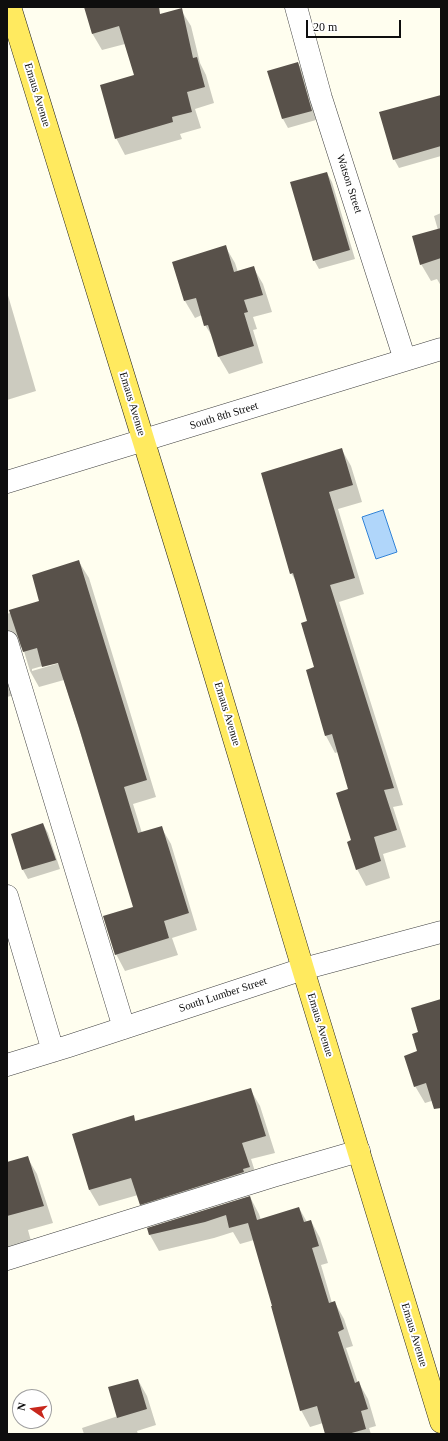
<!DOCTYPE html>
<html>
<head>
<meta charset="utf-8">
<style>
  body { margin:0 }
  #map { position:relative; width:448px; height:1441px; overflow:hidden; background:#fffeef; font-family:Georgia,serif }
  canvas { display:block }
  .frame { position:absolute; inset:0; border:8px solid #0e0e0e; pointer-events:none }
  .north { position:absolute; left:12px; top:1389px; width:40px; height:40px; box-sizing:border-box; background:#fff; border:1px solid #9f9f9f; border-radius:50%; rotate:283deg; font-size:11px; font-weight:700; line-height:16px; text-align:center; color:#0e0e0e }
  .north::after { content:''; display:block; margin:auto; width:14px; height:18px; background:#c8271c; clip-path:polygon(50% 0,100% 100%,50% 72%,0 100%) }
  .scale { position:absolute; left:306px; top:20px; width:95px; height:18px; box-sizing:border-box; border:2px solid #0e0e0e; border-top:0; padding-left:5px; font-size:12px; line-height:14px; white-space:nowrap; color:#0e0e0e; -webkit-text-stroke:3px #fff; paint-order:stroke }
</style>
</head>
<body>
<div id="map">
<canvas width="448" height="1441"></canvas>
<div class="frame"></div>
<div class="north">N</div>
<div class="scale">20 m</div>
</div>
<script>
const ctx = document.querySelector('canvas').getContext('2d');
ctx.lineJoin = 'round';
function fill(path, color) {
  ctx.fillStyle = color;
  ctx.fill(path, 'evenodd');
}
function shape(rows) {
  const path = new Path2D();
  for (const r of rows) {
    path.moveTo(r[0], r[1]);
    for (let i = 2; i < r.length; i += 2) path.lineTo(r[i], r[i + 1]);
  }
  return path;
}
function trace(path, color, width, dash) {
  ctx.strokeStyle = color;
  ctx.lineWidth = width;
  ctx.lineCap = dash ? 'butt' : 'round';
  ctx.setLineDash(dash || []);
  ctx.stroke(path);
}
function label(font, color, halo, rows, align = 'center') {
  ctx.font = font + ' Georgia,serif';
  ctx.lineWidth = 4;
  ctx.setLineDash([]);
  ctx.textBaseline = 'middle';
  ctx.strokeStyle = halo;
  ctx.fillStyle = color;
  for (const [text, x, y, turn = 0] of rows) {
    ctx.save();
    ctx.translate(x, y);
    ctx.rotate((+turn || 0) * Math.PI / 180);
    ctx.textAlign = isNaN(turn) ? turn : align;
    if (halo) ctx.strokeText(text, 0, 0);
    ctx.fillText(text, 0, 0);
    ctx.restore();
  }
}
const water = shape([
  [383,510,397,552,376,559,362,517,383,510]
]);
fill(water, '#b0d6fa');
trace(water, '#3283d6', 1);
fill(shape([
  [86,7,132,7,136,22,181,10,191,26,200,63,206,75,214,103,195,109,201,128,180,134,182,139,125,155,116,138,135,76,125,44,102,50,92,33],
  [298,63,303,72,316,120,288,128,283,119],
  [441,96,441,156,399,168,394,159],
  [327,173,332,182,355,259,319,269,314,260],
  [441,213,441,286,437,279,431,281,421,264,438,230,434,216],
  [225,246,235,263,238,272,253,267,263,284,272,312,253,317,257,329,253,330,263,363,229,374,219,357,214,339,205,325,202,315,195,318,185,301],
  [7,292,36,391,7,400],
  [342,450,351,466,362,502,338,509,364,594,339,602,403,805,393,807,406,847,383,854,390,878,366,886,357,869,352,841,349,790,338,752,335,753,326,736,307,670,316,668,308,622,297,583,291,573],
  [79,562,89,578,156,797,133,804,142,833,161,827,171,844,197,930,172,938,178,955,125,971,116,954,135,908,64,680,39,687,30,671,23,648,20,646,7,651,7,614,41,601],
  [63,660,63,662,32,671,32,669],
  [7,673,14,695,7,697],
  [43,824,48,833,60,869,28,879,23,870],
  [441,1000,441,1098,425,1103,415,1086,419,1033],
  [250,1089,260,1106,275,1153,251,1159,259,1184,150,1221,140,1204,138,1195,99,1206,89,1189,133,1116,136,1122],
  [27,1157,37,1174,53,1223,28,1230,34,1252,7,1260,7,1163],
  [250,1197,259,1214,261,1220,299,1208,307,1222,311,1221,320,1238,328,1263,321,1265,332,1303,335,1303,344,1319,353,1346,346,1348,358,1383,359,1383,368,1399,376,1426,369,1428,371,1434,326,1434,323,1423,310,1427,301,1410,274,1306,254,1240,240,1244,233,1232,214,1238,159,1251,150,1235,148,1229],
  [138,1380,147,1396,156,1425,137,1431,138,1434,84,1434,82,1428,118,1416]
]), '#0003');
fill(shape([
  [84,7,159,7,160,14,182,8,193,58,197,57,205,87,187,92,192,112,172,117,173,122,115,139,100,85,134,75,119,26,92,34],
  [298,62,312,111,282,119,267,71],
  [441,95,441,146,393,160,379,112],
  [327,172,350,250,313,261,290,182],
  [441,228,441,258,420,265,412,236],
  [226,245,234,272,254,266,263,295,244,300,248,312,244,313,254,346,218,357,208,325,204,326,196,298,184,301,172,262],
  [342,448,353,485,329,492,355,578,330,585,394,788,384,790,397,830,374,837,381,861,356,870,347,842,351,840,336,793,348,789,332,734,325,736,306,670,314,667,301,623,307,621,293,573,290,574,261,473],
  [79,560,147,780,124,787,138,833,162,826,189,913,164,921,169,938,115,955,103,916,133,907,79,728,58,663,42,667,37,648,23,652,9,610,39,601,32,575],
  [43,823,56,860,22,870,11,834],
  [441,999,441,1108,434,1109,426,1083,414,1087,404,1056,417,1051,412,1034,418,1032,411,1008],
  [251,1088,266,1136,242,1143,250,1167,243,1169,244,1172,140,1205,131,1178,89,1190,72,1134,134,1115,135,1121],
  [28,1156,44,1206,7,1216,7,1162],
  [250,1196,257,1220,299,1207,304,1222,311,1220,319,1246,312,1248,329,1303,335,1301,344,1329,338,1332,355,1383,359,1381,368,1409,361,1411,366,1429,348,1434,325,1434,317,1406,300,1411,271,1306,272,1306,248,1223,229,1228,226,1215,205,1222,149,1235,147,1228],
  [138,1379,147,1409,117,1418,108,1387]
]), '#58514a');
const minor = shape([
  [296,7,321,98,405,360],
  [7,482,441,349],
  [7,642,124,1028],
  [7,896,53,1051],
  [7,1065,69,1046,303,969,441,932],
  [7,1259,273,1176,359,1151]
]);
const major = shape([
  [10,7,188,585,303,969,441,1422]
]);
trace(minor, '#414141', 23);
trace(major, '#1f1f1f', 23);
trace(minor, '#fff', 22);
trace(major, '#ffea5f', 22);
label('11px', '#0e0e0e', '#fff', [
  ["Emaus Avenue",37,95,73],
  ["Watson Street",349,184,72],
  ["Emaus Avenue",132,404,73],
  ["South 8th Street",224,416,-17],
  ["Emaus Avenue",227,714,73],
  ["South Lumber Street",223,995,-18],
  ["Emaus Avenue",320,1025,73],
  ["Emaus Avenue",414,1335,73]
]);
</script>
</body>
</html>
